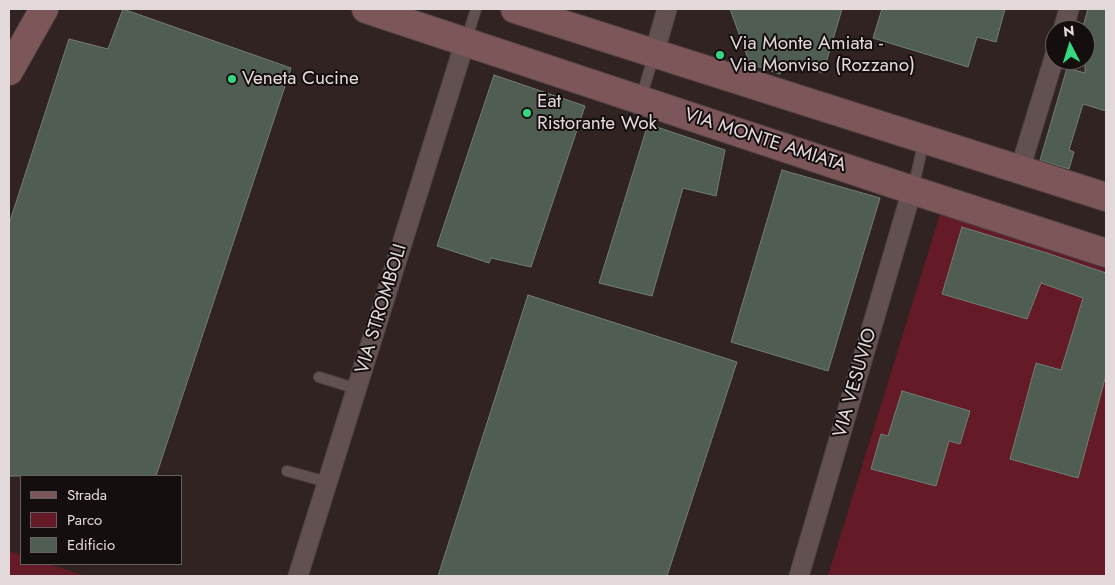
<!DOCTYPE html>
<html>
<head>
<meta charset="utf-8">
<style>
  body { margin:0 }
  #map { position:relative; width:1115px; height:585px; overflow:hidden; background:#322323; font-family:Jost,sans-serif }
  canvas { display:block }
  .frame { position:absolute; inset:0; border:10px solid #e4d9da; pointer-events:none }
  .legend { position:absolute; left:20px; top:475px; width:162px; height:90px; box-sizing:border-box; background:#150e0e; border:1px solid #685f60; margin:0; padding:6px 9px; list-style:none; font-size:15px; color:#e4d9da }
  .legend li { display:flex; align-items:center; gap:10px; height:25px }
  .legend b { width:25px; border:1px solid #685f60 }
  .north { position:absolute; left:1045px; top:20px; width:50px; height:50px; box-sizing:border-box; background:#150e0e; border:1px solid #685f60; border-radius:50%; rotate:355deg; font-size:14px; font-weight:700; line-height:20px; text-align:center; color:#e4d9da }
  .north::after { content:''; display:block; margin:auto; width:18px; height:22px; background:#35d881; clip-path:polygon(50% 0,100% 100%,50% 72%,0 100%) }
</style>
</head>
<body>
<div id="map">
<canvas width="1115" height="585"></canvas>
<div class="frame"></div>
<ul class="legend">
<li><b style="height:6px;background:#7d565a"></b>Strada</li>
<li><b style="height:14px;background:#641a27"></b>Parco</li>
<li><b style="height:14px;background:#4f5d53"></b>Edificio</li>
</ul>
<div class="north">N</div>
</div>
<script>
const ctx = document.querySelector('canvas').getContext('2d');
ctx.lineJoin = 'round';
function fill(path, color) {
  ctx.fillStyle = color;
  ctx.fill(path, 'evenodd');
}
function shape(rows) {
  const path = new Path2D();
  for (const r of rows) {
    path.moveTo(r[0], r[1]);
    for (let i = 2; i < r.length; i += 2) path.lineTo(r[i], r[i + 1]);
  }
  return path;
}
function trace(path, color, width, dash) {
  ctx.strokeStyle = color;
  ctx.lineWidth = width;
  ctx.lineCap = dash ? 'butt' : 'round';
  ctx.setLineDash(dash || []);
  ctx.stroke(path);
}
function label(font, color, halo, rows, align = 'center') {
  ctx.font = font + ' Jost,sans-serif';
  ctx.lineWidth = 4;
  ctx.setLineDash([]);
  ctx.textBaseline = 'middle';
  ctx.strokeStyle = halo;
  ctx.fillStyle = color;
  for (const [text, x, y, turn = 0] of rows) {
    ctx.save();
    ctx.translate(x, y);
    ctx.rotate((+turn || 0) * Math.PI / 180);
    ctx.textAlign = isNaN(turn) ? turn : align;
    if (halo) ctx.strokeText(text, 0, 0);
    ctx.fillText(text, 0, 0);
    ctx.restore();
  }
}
fill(shape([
  [941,211,1106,269,1106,576,828,576],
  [9,551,21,555,21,564,48,564,87,576,9,576]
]), '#641a27');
const building = shape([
  [123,9,291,68,156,476,9,476,9,224,69,39,108,49,123,9],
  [730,9,842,9,823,73,784,61,780,74,750,64,730,9],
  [882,9,1005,9,996,42,977,37,968,67,873,38,882,9],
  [1088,9,1106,9,1106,111,1083,104,1069,150,1074,152,1069,169,1040,160,1067,68,1085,73,1085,30,1082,30,1088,9],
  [494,75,585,106,531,267,491,258,489,263,437,246,494,75],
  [648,124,725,150,716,196,683,188,652,296,599,283,648,124],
  [782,170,880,198,828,371,731,342,782,170],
  [962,227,1047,253,1106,273,1106,375,1078,478,1010,459,1036,363,1061,370,1083,298,1041,283,1027,319,942,294,962,227],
  [528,295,737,362,667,576,438,576,528,295],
  [902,391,970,411,960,444,949,441,936,486,871,469,881,434,888,436,902,391]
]);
fill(building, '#4f5d53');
trace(building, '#707f74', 1);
const service = shape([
  [466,41,476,9],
  [641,98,654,55],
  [913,189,924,140],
  [319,377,357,389],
  [287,471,327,482]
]);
const minor = shape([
  [1063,30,1069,9],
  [654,54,667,9],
  [1020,169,1055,55],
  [298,576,465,42],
  [799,576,912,190]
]);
const secondary = shape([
  [366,9,912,190,1106,253],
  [515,9,1106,197],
  [9,71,44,9]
]);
trace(service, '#4f4142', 12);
trace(minor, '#4f4142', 21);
trace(secondary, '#4f4142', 30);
trace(service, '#635152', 10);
trace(minor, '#635152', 19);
trace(secondary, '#7d565a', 28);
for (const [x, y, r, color] of [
  [720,55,5,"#35d881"],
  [232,79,5,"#35d881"],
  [527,113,5,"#35d881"]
]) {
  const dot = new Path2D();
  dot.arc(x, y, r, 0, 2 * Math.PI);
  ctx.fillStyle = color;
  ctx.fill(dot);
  trace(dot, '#150e0e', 2);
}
label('19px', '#e4d9da', '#150e0e', [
  ["Via Monte Amiata -",730,44],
  ["Via Monviso (Rozzano)",730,66],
  ["Veneta Cucine",242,79],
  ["Eat",537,102],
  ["Ristorante Wok",537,124]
], 'left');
label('19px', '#e4d9da', '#150e0e', [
  ["VIA MONTE AMIATA",765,141,18],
  ["VIA STROMBOLI",382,309,-73],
  ["VIA VESUVIO",856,383,-74]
]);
</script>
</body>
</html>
